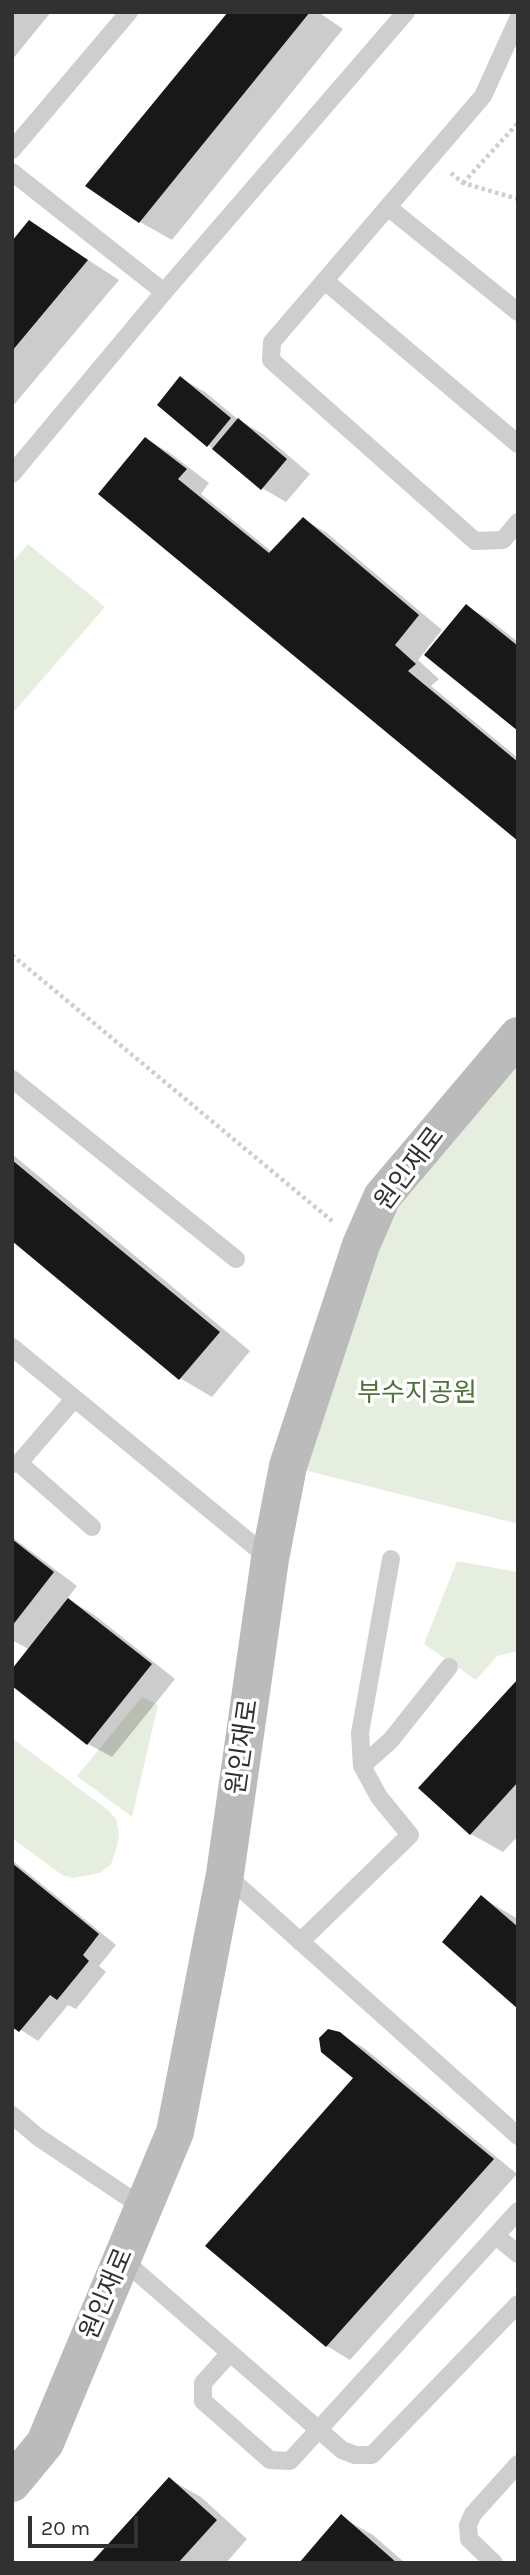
<!DOCTYPE html>
<html>
<head>
<meta charset="utf-8">
<style>
  body { margin:0 }
  #map { position:relative; width:530px; height:2575px; overflow:hidden; background:#fff; font-family:Karla,sans-serif }
  canvas { display:block }
  .frame { position:absolute; inset:0; border:14px solid #313131; pointer-events:none }
  .scale { position:absolute; left:28px; top:2516px; width:110px; height:32px; box-sizing:border-box; border:4px solid #313131; border-top:0; padding-left:9px; font-size:21px; line-height:24px; white-space:nowrap; color:#313131; -webkit-text-stroke:5px #fff; paint-order:stroke }
</style>
</head>
<body>
<div id="map">
<canvas width="530" height="2575"></canvas>
<div class="frame"></div>
<div class="scale">20 m</div>
</div>
<script>
const ctx = document.querySelector('canvas').getContext('2d');
ctx.lineJoin = 'round';
function fill(path, color) {
  ctx.fillStyle = color;
  ctx.fill(path, 'evenodd');
}
function shape(rows) {
  const path = new Path2D();
  for (const r of rows) {
    path.moveTo(r[0], r[1]);
    for (let i = 2; i < r.length; i += 2) path.lineTo(r[i], r[i + 1]);
  }
  return path;
}
function trace(path, color, width, dash) {
  ctx.strokeStyle = color;
  ctx.lineWidth = width;
  ctx.lineCap = dash ? 'butt' : 'round';
  ctx.setLineDash(dash || []);
  ctx.stroke(path);
}
function label(font, color, halo, rows, align = 'center') {
  ctx.font = font + ' Karla,"Noto Sans KR",sans-serif';
  ctx.lineWidth = 7;
  ctx.setLineDash([]);
  ctx.textBaseline = 'middle';
  ctx.strokeStyle = halo;
  ctx.fillStyle = color;
  for (const [text, x, y, turn = 0] of rows) {
    ctx.save();
    ctx.translate(x, y);
    ctx.rotate((+turn || 0) * Math.PI / 180);
    ctx.textAlign = isNaN(turn) ? turn : align;
    if (halo) ctx.strokeText(text, 0, 0);
    ctx.fillText(text, 0, 0);
    ctx.restore();
  }
}
fill(shape([
  [28,544,105,607,12,714,12,563],
  [518,1036,518,1524,288,1466,360,1245],
  [457,1561,518,1572,518,1651,497,1656,476,1680,424,1644],
  [142,1697,158,1705,132,1817,77,1776],
  [12,1738,109,1811,116,1819,119,1834,117,1847,111,1864,100,1873,72,1878,62,1875,12,1838]
]), '#e6efdf');
fill(shape([
  [12,12,51,12,12,60],
  [231,12,318,12,343,29,172,240,140,222],
  [30,222,119,280,12,407,12,243],
  [181,378,205,392,240,421,263,434,310,474,286,502,262,488,208,445],
  [146,439,170,453,209,483,201,494,272,552,303,519,327,533,442,630,418,660,439,679,431,686,518,758,518,839,100,494],
  [466,606,490,620,518,642,518,728],
  [12,1154,250,1351,212,1397,180,1378,12,1239],
  [12,1537,77,1586,67,1599,93,1614,175,1679,112,1757,88,1744,12,1684,30,1650,12,1640],
  [518,1682,518,1836,503,1852,471,1834],
  [12,1860,116,1945,99,1966,106,1972,76,2009,68,2005,38,2041,12,2024],
  [481,1897,518,1919,518,2006],
  [339,2034,364,2048,517,2174,350,2360,327,2346,355,2078],
  [169,2479,201,2497,247,2539,226,2563,94,2563],
  [341,2517,373,2535,405,2563,301,2563]
]), '#0003');
fill(shape([
  [228,12,310,12,139,223,85,186],
  [29,220,88,260,12,351,12,241],
  [180,376,231,418,207,447,157,405],
  [238,418,287,459,261,490,212,449],
  [145,437,187,469,178,479,269,553,303,517,419,615,395,645,416,664,408,671,518,762,518,841,98,494],
  [466,604,518,646,518,731,424,655],
  [12,1160,220,1332,179,1380,12,1241],
  [12,1539,54,1572,12,1626],
  [68,1598,152,1664,87,1745,12,1686,12,1669],
  [518,1679,518,1782,470,1835,418,1788],
  [12,1863,99,1934,83,1955,89,1961,57,2000,50,1995,19,2032,12,2027],
  [481,1895,518,1927,518,2009,442,1942],
  [328,2029,340,2032,494,2159,326,2347,205,2246,353,2078,321,2052,319,2038],
  [169,2477,217,2520,178,2563,91,2563],
  [341,2514,397,2563,299,2563]
]), '#181818');
trace(shape([
  [451,173,463,183,518,199],
  [463,183,518,123],
  [12,955,332,1221]
]), '#cecece', 4.5, [3.5, 3.5]);
trace(shape([
  [518,19,483,96,272,342,271,360,475,541,503,540,518,522],
  [12,150,129,12],
  [12,172,164,292],
  [389,208,518,312],
  [325,281,518,444],
  [12,474,164,292,406,12],
  [12,1079,236,1259],
  [12,1347,270,1559],
  [19,1463,92,1527],
  [12,1464,19,1463,74,1399],
  [362,1766,391,1740,449,1667],
  [225,1874,518,2136],
  [300,1942,410,1835,379,1797,362,1766,360,1733,391,1559],
  [12,2115,38,2137,144,2208],
  [496,2236,518,2254],
  [122,2259,342,2450,355,2455,372,2455,518,2304],
  [230,2353,203,2383,203,2401,270,2460,290,2461,518,2211],
  [494,2563,469,2539,468,2525,473,2514,518,2464]
]), '#cecece', 18);
trace(shape([
  [12,2483,45,2443,175,2132,225,1874,270,1559,288,1466,361,1245,382,1197,518,1036]
]), '#bbb', 38);
label('26px', '#313131', '#fff', [
  ["원인재로",410,1169,-53],
  ["원인재로",243,1747,-82],
  ["원인재로",107,2294,-67]
]);
label('26px', '#4f713a', '#fff', [
  ["부수지공원",417,1394]
]);
</script>
</body>
</html>
